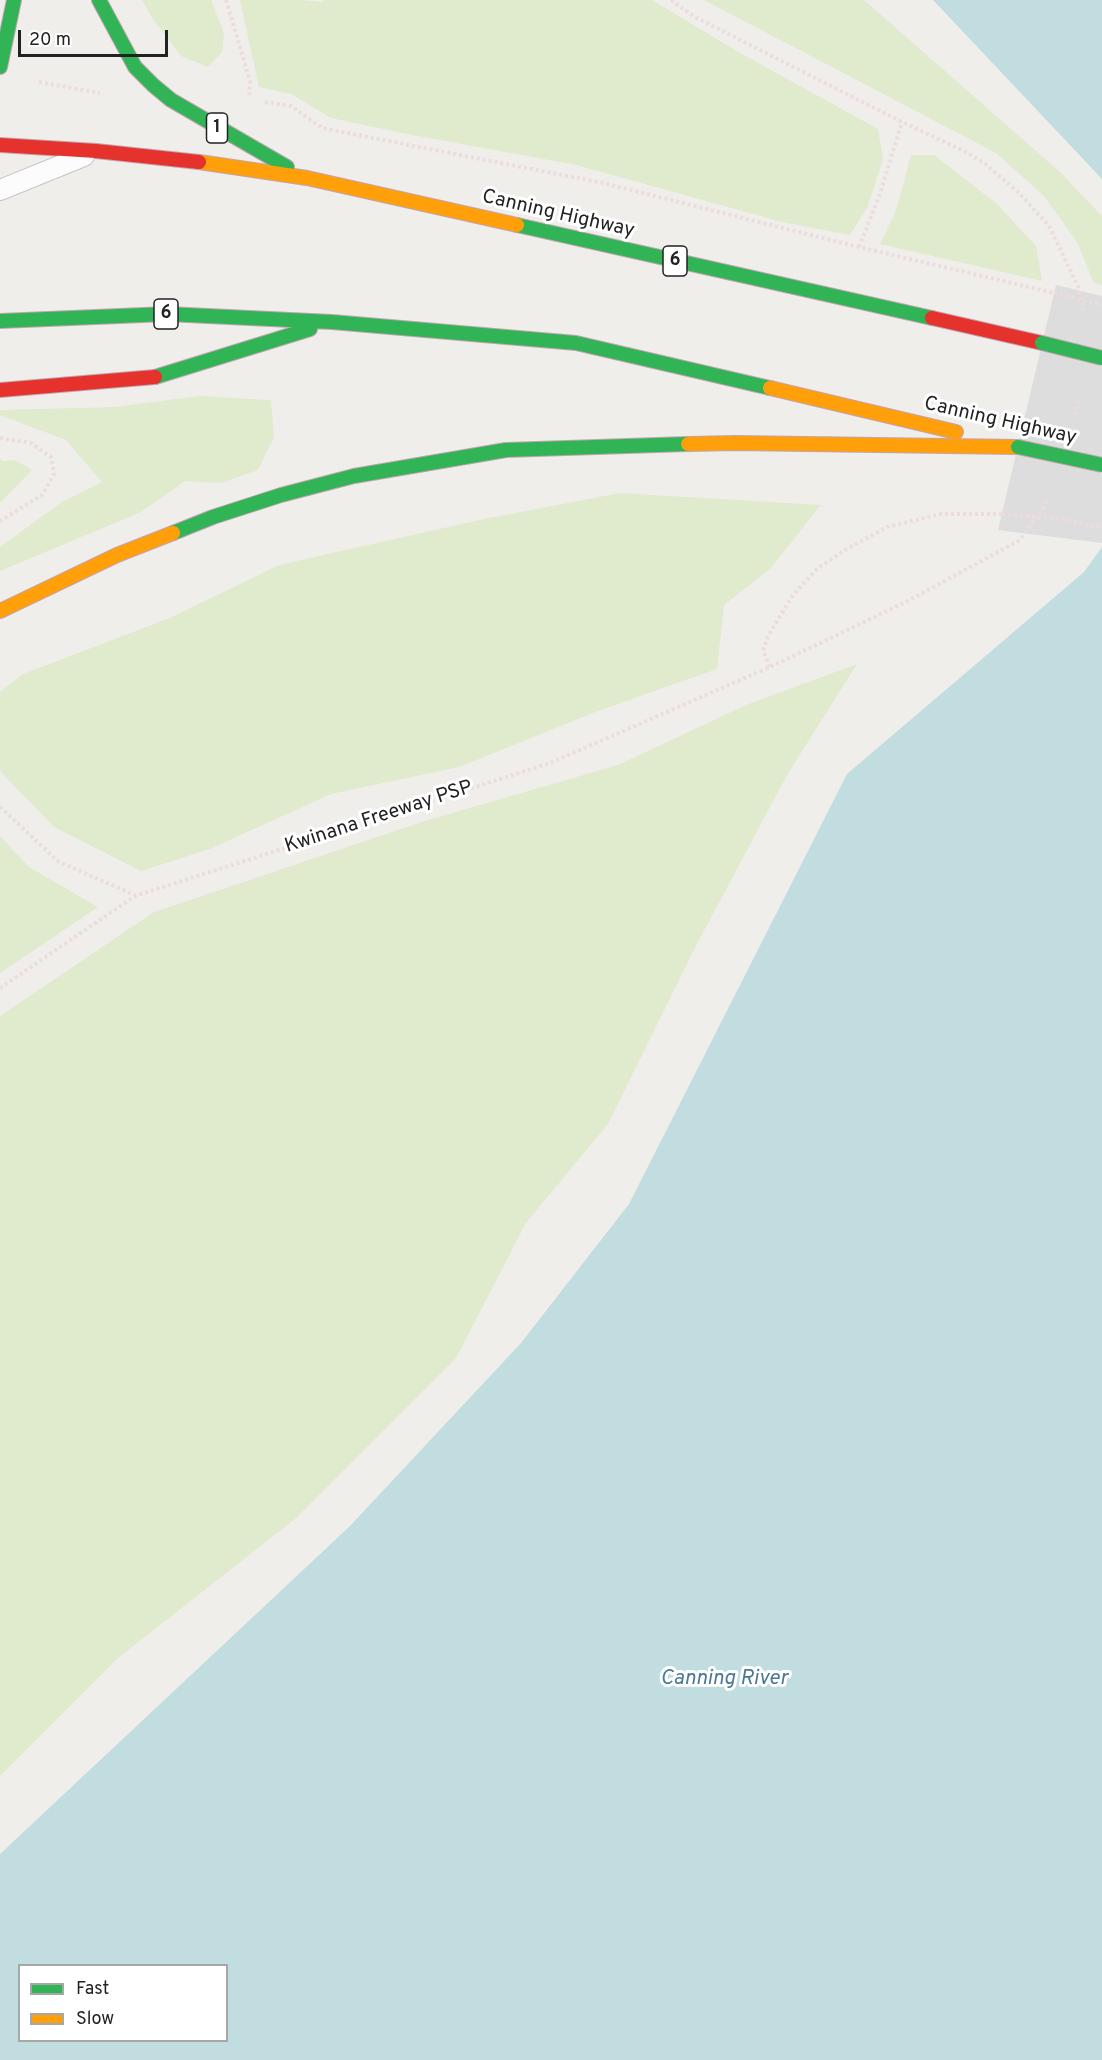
<!DOCTYPE html>
<html>
<head>
<meta charset="utf-8">
<style>
  body { margin:0 }
  #map { position:relative; width:1102px; height:2060px; overflow:hidden; background:#f0eeeb; font-family:Overpass,sans-serif }
  canvas { display:block }
  .legend { position:absolute; left:18px; top:1964px; width:210px; height:78px; box-sizing:border-box; background:#fff; border:2px solid #a7a7a7; margin:0; padding:8px 10px; list-style:none; font-size:18px; color:#222 }
  .legend li { display:flex; align-items:center; gap:12px; height:30px }
  .legend b { width:30px; border:2px solid #a7a7a7 }
  .scale { position:absolute; left:18px; top:30px; width:150px; height:27px; box-sizing:border-box; border:3px solid #222; border-top:0; padding-left:8px; font-size:18px; line-height:21px; white-space:nowrap; color:#222; -webkit-text-stroke:4px #fff; paint-order:stroke }
</style>
</head>
<body>
<div id="map">
<canvas width="1102" height="2060"></canvas>
<ul class="legend">
<li><b style="height:8px;background:#30b455"></b>Fast</li>
<li><b style="height:8px;background:#ff9f0a"></b>Slow</li>
</ul>
<div class="scale">20 m</div>
</div>
<script>
const ctx = document.querySelector('canvas').getContext('2d');
ctx.lineJoin = 'round';
function fill(path, color) {
  ctx.fillStyle = color;
  ctx.fill(path, 'evenodd');
}
function shape(rows) {
  const path = new Path2D();
  for (const r of rows) {
    path.moveTo(r[0], r[1]);
    for (let i = 2; i < r.length; i += 2) path.lineTo(r[i], r[i + 1]);
  }
  return path;
}
function trace(path, color, width, dash) {
  ctx.strokeStyle = color;
  ctx.lineWidth = width;
  ctx.lineCap = dash ? 'butt' : 'round';
  ctx.setLineDash(dash || []);
  ctx.stroke(path);
}
function label(font, color, halo, rows, align = 'center') {
  ctx.font = font + ' Overpass,sans-serif';
  ctx.lineWidth = 6;
  ctx.setLineDash([]);
  ctx.textBaseline = 'middle';
  ctx.strokeStyle = halo;
  ctx.fillStyle = color;
  for (const [text, x, y, turn = 0] of rows) {
    ctx.save();
    ctx.translate(x, y);
    ctx.rotate((+turn || 0) * Math.PI / 180);
    ctx.textAlign = isNaN(turn) ? turn : align;
    if (halo) ctx.strokeText(text, 0, 0);
    ctx.fillText(text, 0, 0);
    ctx.restore();
  }
}
fill(shape([
  [142,0,211,0,224,33,222,52,208,67,181,56,152,18],
  [240,0,302,0,322,2,324,0,652,0,735,50,878,129,883,159,868,206,850,235,782,222,576,165,407,134,331,118,291,94,259,87],
  [704,0,864,0,1060,172,1102,216,1102,285,1094,283,1077,242,1044,196,996,153],
  [911,155,934,155,996,203,1036,246,1042,281,880,244,896,211],
  [199,396,271,400,274,437,258,470,221,483,185,481,141,512,0,571,0,547,62,502,102,482,66,440,0,415,0,410,115,407],
  [0,459,3,461,15,460,32,470,0,503],
  [620,493,821,505,770,569,724,605,717,669,598,711,459,767,331,794,210,849,141,871,54,827,0,771,0,692,23,674,170,618,279,565,484,519],
  [857,664,787,775,697,944,608,1124,526,1223,456,1358,295,1519,118,1658,0,1776,0,1016,154,912,428,820,618,765,746,705],
  [0,836,29,867,98,907,0,973]
]), '#e0eacd');
fill(shape([
  [933,0,1102,0,1102,179],
  [1102,547,1102,2060,0,2060,0,1854,350,1526,521,1343,629,1204,847,774,1084,572],
  [20,1966,226,1966,226,2040,20,2040]
]), '#c1dde0');
fill(shape([
  [1056,285,1102,296,1102,543,998,530]
]), '#dedddd');
const lane = shape([
  [0,190,84,156]
]);
const fast = shape([
  [99,0,135,67,153,85,171,100,287,167],
  [0,67,14,0],
  [517,225,932,318],
  [0,321,167,314,332,322,576,343,770,388],
  [155,377,310,329],
  [173,533,213,517,281,495,354,476,506,450,688,444]
]);
const slow = shape([
  [199,162,307,178,517,225],
  [770,388,956,432],
  [688,444,736,443,1018,447],
  [0,611,117,555,173,533]
]);
const jam = shape([
  [0,145,96,151,199,162],
  [932,318,1042,343],
  [0,390,155,377]
]);
trace(lane, '#c6c5c3', 22);
trace(fast, '#c3a4b1', 16);
trace(slow, '#c3a4b1', 16);
trace(jam, '#c3a4b1', 16);
trace(shape([
  [226,0,250,81,249,97],
  [671,0,693,16,902,122,964,151,984,163,1019,193,1049,226,1078,286,1084,311],
  [39,82,100,93],
  [265,102,291,106,322,128,603,183,859,247,1054,293],
  [859,247,880,194,902,122],
  [1076,415,1079,396],
  [0,438,31,443,51,457,54,474,42,495,0,521],
  [770,667,763,651,768,636,793,595,817,569,845,550,887,527,941,514,1002,514],
  [0,807,59,862,135,895],
  [0,988,135,896,550,763,770,667,906,602,1020,540,1049,499]
]), '#ebdcdd', 4, [3, 3]);
trace(lane, '#fdfcfc', 20);
trace(fast, '#30b455', 14);
trace(slow, '#ff9f0a', 14);
trace(jam, '#e5322d', 14);
const fastBridge = shape([
  [1042,343,1102,358],
  [1018,447,1102,465]
]);
trace(fastBridge, '#c3a4b1', 16, []);
trace(shape([
  [1054,293,1102,305],
  [1002,514,1064,519,1102,528]
]), '#ebdcdd', 4, [3, 3]);
trace(fastBridge, '#30b455', 14);
for (const [x, y, w] of [
  [217,128,21],
  [675,261,24],
  [166,314,24]
]) {
  const box = new Path2D();
  box.roundRect(x - w / 2, y - 15, w, 30, 4.5);
  ctx.fillStyle = '#fff';
  ctx.fill(box);
  trace(box, '#222', 1.5);
}
label('bold 18px', '#222', null, [
  ["1",217,128],
  ["6",675,261],
  ["6",166,314]
]);
label('20px', '#222', '#fff', [
  ["Canning Highway",558,215,13],
  ["Canning Highway",1000,422,13],
  ["Kwinana Freeway PSP",379,818,-18]
]);
label('italic 21px', '#4a7895', '#fff', [
  ["Canning River",724,1680]
]);
</script>
</body>
</html>
